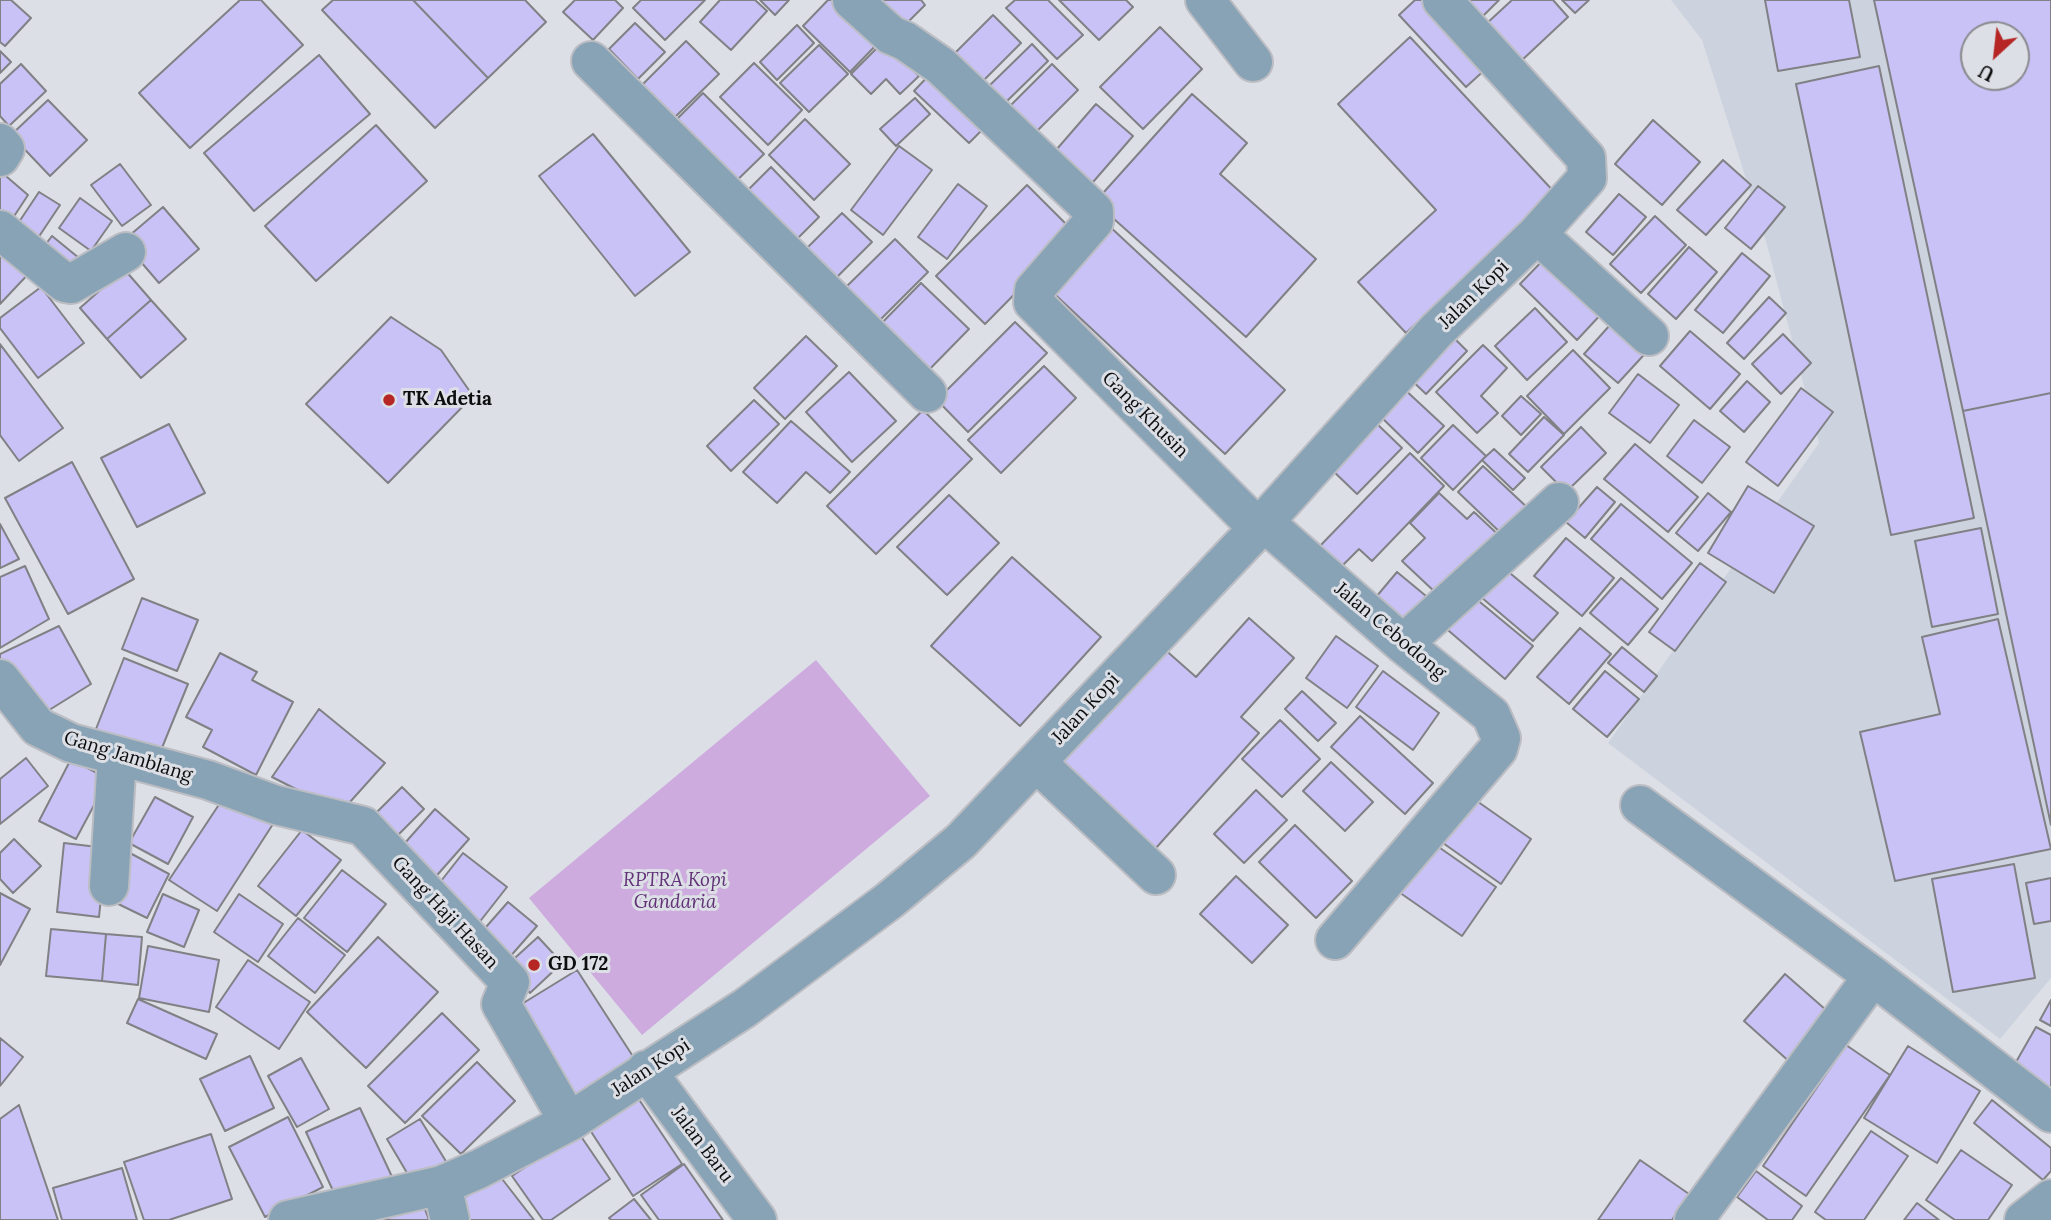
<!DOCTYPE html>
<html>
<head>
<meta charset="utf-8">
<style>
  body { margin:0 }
  #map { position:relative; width:2051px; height:1220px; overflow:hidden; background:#dcdfe5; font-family:Lora,serif }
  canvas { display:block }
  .north { position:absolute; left:1960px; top:21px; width:70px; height:70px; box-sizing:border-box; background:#dcdfe5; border:2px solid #898b8f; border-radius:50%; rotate:207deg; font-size:19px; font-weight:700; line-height:28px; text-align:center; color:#0c0d0e }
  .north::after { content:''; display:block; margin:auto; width:24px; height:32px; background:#b52624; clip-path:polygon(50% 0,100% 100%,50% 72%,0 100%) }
</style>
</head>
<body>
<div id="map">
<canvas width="2051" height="1220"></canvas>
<div class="north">U</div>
</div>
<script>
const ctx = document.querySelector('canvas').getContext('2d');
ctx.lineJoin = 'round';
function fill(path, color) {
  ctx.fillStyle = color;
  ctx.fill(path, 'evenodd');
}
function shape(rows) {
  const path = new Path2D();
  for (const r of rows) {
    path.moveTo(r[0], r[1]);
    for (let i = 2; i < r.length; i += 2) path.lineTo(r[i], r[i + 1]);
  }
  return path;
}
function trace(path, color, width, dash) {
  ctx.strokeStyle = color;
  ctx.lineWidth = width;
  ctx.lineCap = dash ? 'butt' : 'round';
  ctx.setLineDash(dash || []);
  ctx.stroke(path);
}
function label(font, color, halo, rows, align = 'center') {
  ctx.font = font + ' Lora,serif';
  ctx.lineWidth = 6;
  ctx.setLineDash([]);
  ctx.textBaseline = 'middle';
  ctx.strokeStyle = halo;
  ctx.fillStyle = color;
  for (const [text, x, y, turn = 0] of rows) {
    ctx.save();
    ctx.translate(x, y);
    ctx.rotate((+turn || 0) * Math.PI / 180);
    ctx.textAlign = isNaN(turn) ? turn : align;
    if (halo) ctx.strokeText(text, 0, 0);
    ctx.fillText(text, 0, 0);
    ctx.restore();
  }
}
fill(shape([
  [1671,0,2051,0,2051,978,2000,1039,1608,743,1819,443,1767,245,1702,40],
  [1974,35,2016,35,2016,77,1974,77]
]), '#ccd3df');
fill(shape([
  [816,660,930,796,642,1035,529,898]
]), '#cdabdf');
const building = shape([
  [0,0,11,0,31,18,5,46,0,42,0,0],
  [240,0,261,0,303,45,190,148,139,93,240,0],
  [333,0,413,0,488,78,435,128,322,10,333,0],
  [413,0,525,0,546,22,488,78,413,0],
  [575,0,615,0,623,8,593,40,563,12,575,0],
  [641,0,705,0,665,40,633,8,641,0],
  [720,0,755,0,767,11,731,50,700,22,720,0],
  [760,0,789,0,775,15,760,0],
  [828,0,838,0,880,41,850,72,803,26,828,0],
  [870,0,921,0,925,5,900,30,870,0],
  [1015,0,1048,0,1083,35,1057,59,1006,8,1015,0],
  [1059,0,1126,0,1133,7,1099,40,1059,0],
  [1415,0,1427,0,1489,66,1466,87,1399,15,1415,0],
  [1458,0,1499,0,1479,20,1458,0],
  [1512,0,1553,0,1568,17,1520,62,1485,25,1512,0],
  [1562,0,1589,0,1575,13,1562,0],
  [1765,0,1849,0,1860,57,1778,71,1765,0],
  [1874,0,2051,0,2051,393,1963,411,1874,0],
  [1974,35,2016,35,2016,77,1974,77,1974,35],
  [993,15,1021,43,983,81,955,53,993,15],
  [635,23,665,52,638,79,609,49,635,23],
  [797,25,814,43,777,80,760,62,797,25],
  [1160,27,1202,69,1143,129,1100,87,1160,27],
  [1410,37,1557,195,1406,333,1358,282,1436,210,1338,104,1410,37],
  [686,41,719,74,673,119,640,87,686,41],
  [884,41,919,76,900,94,886,79,871,94,851,74,884,41],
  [1032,44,1048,61,1006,102,989,86,1032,44],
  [819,45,848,74,809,112,780,83,819,45],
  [0,51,11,62,0,73,0,51],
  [319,55,370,114,254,211,204,153,319,55],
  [754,63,802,110,768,145,720,97,754,63],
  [21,64,46,91,9,126,0,116,0,84,21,64],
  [1052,64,1078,90,1032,136,1006,110,1052,64],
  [1879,66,1974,518,1891,535,1796,84,1879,66],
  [933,71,988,124,969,143,914,91,933,71],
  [703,93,764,154,727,190,666,130,703,93],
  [1192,94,1247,143,1220,174,1316,259,1246,337,1095,202,1192,94],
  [915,98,930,114,896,146,880,129,915,98],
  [48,100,87,140,50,176,11,135,48,100],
  [1096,104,1133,136,1087,189,1050,157,1096,104],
  [805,119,850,164,814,200,769,155,805,119],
  [1653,120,1700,162,1662,205,1615,164,1653,120],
  [376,125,427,181,316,281,265,226,376,125],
  [593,134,690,252,635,296,539,176,593,134],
  [899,146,932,170,883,235,851,210,899,146],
  [1723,160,1751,185,1706,235,1677,210,1723,160],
  [120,164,151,205,122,226,91,185,120,164],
  [771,167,819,217,792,244,743,195,771,167],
  [0,171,28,195,7,227,0,221,0,171],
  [958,184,987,206,947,259,918,237,958,184],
  [1027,185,1075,233,985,324,936,276,1027,185],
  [1758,186,1785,207,1751,249,1725,228,1758,186],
  [39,192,60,205,34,244,13,231,39,192],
  [1619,194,1646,217,1613,255,1586,232,1619,194],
  [80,198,112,221,91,251,59,228,80,198],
  [163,207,199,249,159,283,123,241,163,207],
  [842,213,872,242,828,286,799,256,842,213],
  [1655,216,1686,245,1641,293,1610,264,1655,216],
  [1106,223,1285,390,1225,454,1046,286,1106,223],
  [52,236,79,258,68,274,39,253,52,236],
  [895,239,928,272,878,322,845,288,895,239],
  [1689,247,1717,272,1676,319,1648,294,1689,247],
  [0,252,33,269,0,304,0,252],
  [1742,253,1770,276,1723,333,1695,310,1742,253],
  [1548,255,1604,311,1577,340,1520,284,1548,255],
  [124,269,151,300,107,339,80,308,124,269],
  [921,283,969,329,921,378,873,332,921,283],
  [41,287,84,343,38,378,0,328,0,318,41,287],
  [1769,297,1786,313,1744,359,1727,343,1769,297],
  [151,300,186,339,141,378,107,339,151,300],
  [1535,308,1567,342,1527,380,1495,346,1535,308],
  [1619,315,1653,345,1618,383,1584,354,1619,315],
  [391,317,441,350,473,396,388,483,306,404,391,317],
  [1015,322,1047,353,968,432,937,400,1015,322],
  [1690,331,1740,374,1710,409,1660,366,1690,331],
  [1448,332,1467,351,1426,394,1406,375,1448,332],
  [1783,334,1811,363,1781,394,1752,364,1783,334],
  [806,336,837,366,785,419,754,388,806,336],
  [0,344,63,428,19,461,0,435,0,344],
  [1483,345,1507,368,1481,396,1498,413,1477,433,1436,392,1483,345],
  [1573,350,1610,388,1564,434,1527,396,1573,350],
  [1044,366,1076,398,1001,473,968,440,1044,366],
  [849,372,896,421,852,462,806,412,849,372],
  [1638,374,1679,405,1650,443,1609,413,1638,374],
  [1747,381,1770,402,1744,432,1720,411,1747,381],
  [1402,387,1444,426,1418,453,1377,413,1402,387],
  [1801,388,1833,412,1778,486,1746,462,1801,388],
  [2051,393,2051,825,1963,411,2051,393],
  [1521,396,1541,414,1521,435,1502,416,1521,396],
  [754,400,779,424,731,471,707,446,754,400],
  [923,410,972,459,876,554,827,506,923,410],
  [1544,417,1564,435,1528,472,1509,454,1544,417],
  [1694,420,1730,447,1702,483,1667,456,1694,420],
  [791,421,850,472,830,493,806,472,777,503,743,472,791,421],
  [1374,421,1402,448,1357,494,1329,467,1374,421],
  [169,424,205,493,137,527,101,458,169,424],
  [1453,425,1486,456,1453,490,1421,458,1453,425],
  [1581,427,1606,453,1566,492,1541,467,1581,427],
  [1635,444,1698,497,1668,532,1604,479,1635,444],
  [1494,449,1525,478,1513,490,1482,460,1494,449],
  [1410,453,1444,486,1372,561,1359,549,1339,569,1318,548,1410,453],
  [72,462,134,579,68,614,5,498,72,462],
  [1483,466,1530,510,1505,537,1458,492,1483,466],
  [1748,486,1814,526,1774,593,1708,553,1748,486],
  [1597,487,1615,502,1585,538,1566,522,1597,487],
  [1439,493,1467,519,1474,512,1505,541,1436,593,1402,561,1425,538,1410,523,1439,493],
  [1708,493,1731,512,1698,551,1676,533,1708,493],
  [949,495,999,543,947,595,897,547,949,495],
  [1621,504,1692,563,1662,599,1591,539,1621,504],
  [0,524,19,559,0,568,0,524],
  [1981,528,1998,614,1932,627,1915,541,1981,528],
  [1566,538,1614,578,1582,616,1534,576,1566,538],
  [1012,557,1101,637,1020,726,931,646,1012,557],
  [1700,563,1726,582,1675,651,1649,632,1700,563],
  [25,566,49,619,0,648,0,577,25,566],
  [1505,569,1558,613,1533,641,1481,597,1505,569],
  [1397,572,1426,596,1400,627,1371,603,1397,572],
  [1621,578,1658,609,1628,645,1590,613,1621,578],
  [1469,593,1533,646,1505,679,1442,625,1469,593],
  [142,598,198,620,177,671,122,649,142,598],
  [1249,618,1294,658,1241,717,1259,733,1147,858,1049,771,1162,647,1196,677,1249,618],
  [1998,619,2051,849,1895,881,1860,732,1940,714,1922,637,1998,619],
  [59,626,91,684,38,717,0,659,0,654,59,626],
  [1580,628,1611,654,1569,704,1537,677,1580,628],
  [1336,636,1378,666,1347,708,1306,678,1336,636],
  [1622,647,1657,676,1644,692,1608,663,1622,647],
  [220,653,257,672,252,680,293,702,256,775,203,747,212,730,186,717,220,653],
  [124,658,188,684,157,760,94,734,124,658],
  [1383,671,1439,713,1413,750,1356,707,1383,671],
  [1605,671,1639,699,1607,737,1573,709,1605,671],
  [1302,691,1336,723,1318,741,1285,709,1302,691],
  [319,709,385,763,341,812,272,777,319,709],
  [1360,716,1433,783,1405,814,1331,747,1360,716],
  [1280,720,1320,759,1282,797,1242,759,1280,720],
  [26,758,48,786,0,824,0,779,26,758],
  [71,759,108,779,76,839,39,821,71,759],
  [1331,762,1373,802,1345,831,1303,791,1331,762],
  [402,787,424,809,392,841,370,819,402,787],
  [1256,790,1287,820,1244,863,1214,834,1256,790],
  [226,794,273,824,217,911,169,880,226,794],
  [155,797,193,817,168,864,129,843,155,797],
  [1474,799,1531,839,1501,884,1443,843,1474,799],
  [435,809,469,839,431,882,397,852,435,809],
  [1295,825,1352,881,1316,918,1259,862,1295,825],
  [302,830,341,860,296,916,258,886,302,830],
  [14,839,41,866,13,893,0,879,0,853,14,839],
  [1430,841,1496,887,1462,936,1396,890,1430,841],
  [64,843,106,848,99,917,57,912,64,843],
  [130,853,169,874,147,918,106,898,130,853],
  [463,853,507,887,478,924,434,890,463,853],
  [2014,864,2035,978,1953,992,1932,879,2014,864],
  [342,870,386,904,347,952,304,918,342,870],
  [1236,876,1288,925,1252,963,1200,914,1236,876],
  [2051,878,2051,921,2034,924,2026,883,2051,878],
  [0,893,30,909,0,965,0,893],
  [163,894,199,910,184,947,147,932,163,894],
  [239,894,283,924,258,962,214,932,239,894],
  [508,902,537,926,508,959,479,935,508,902],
  [298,918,345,955,315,993,268,956,298,918],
  [51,929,106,934,102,981,46,976,51,929],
  [106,934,142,937,138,985,102,981,106,934],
  [378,937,438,992,366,1068,307,1012,378,937],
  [538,937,562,963,530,993,506,966,538,937],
  [148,946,219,960,209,1012,139,998,148,946],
  [248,960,310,1002,279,1049,216,1007,248,960],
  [577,970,634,1058,569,1099,512,1010,577,970],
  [1785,974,1834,1017,1792,1064,1744,1021,1785,974],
  [138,999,217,1034,206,1059,127,1023,138,999],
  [2051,1000,2051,1026,2040,1020,2051,1000],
  [442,1013,479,1050,405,1123,368,1086,442,1013],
  [2036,1027,2051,1035,2051,1100,2008,1076,2036,1027],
  [0,1038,23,1057,0,1086,0,1038],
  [1846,1045,1890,1075,1806,1196,1763,1166,1846,1045],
  [1908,1046,1980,1091,1937,1163,1864,1118,1908,1046],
  [250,1056,274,1108,225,1131,200,1079,250,1056],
  [301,1058,329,1109,297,1127,268,1076,301,1058],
  [477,1062,515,1101,461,1154,422,1116,477,1062],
  [636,1095,682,1164,633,1196,588,1127,636,1095],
  [1992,1100,2051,1148,2051,1171,2043,1180,1974,1123,1992,1100],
  [19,1105,58,1220,0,1220,0,1119,19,1105],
  [360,1108,394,1181,340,1206,306,1132,360,1108],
  [288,1117,323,1187,265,1217,229,1147,288,1117],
  [420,1119,447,1163,413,1183,387,1139,420,1119],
  [1871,1131,1908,1156,1864,1220,1826,1220,1815,1212,1871,1131],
  [578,1132,610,1179,551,1220,543,1220,512,1176,578,1132],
  [211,1134,232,1199,169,1220,144,1220,124,1162,211,1134],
  [1961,1150,2012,1185,1988,1220,1955,1220,1926,1200,1961,1150],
  [1640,1160,1689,1194,1672,1220,1598,1220,1640,1160],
  [684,1164,723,1220,659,1220,641,1195,684,1164],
  [122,1168,137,1220,62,1220,53,1188,122,1168],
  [1756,1171,1802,1206,1792,1220,1768,1220,1737,1197,1756,1171],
  [499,1175,534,1220,458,1220,452,1206,499,1175],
  [634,1199,651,1220,611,1220,609,1218,634,1199],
  [1917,1203,1939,1220,1904,1220,1917,1203],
  [423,1204,429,1220,382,1220,423,1204]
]);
fill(building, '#c8c2f6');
trace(building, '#808085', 2);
const minor = shape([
  [852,0,891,35,905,41,941,66,1094,211,1094,221,1034,290,1033,302,1258,528],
  [1205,0,1253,62],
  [591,61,927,393],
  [0,143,5,149,0,157],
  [0,230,65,283,71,284,126,252],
  [1537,234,1649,336],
  [1264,522,1403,644,1491,715,1501,738,1498,749,1335,940],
  [1403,644,1559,502],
  [0,679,38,727,71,743,208,780,276,805,363,826,510,982,501,1004,569,1122],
  [1036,762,1156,875],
  [1640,805,1873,976,2051,1113],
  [109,886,117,756],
  [646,1070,757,1220],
  [442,1185,450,1220],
  [288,1220,442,1185,479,1169,569,1122,745,1008,890,900,961,841,1264,522,1436,331,1537,234,1587,178,1586,158,1442,0],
  [1694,1220,1873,976],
  [2024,1220,2051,1199]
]);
trace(minor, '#bbbdc3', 42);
trace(minor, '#89a3b6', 38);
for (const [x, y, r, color] of [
  [389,400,7,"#b52624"],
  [534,965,7,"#b52624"]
]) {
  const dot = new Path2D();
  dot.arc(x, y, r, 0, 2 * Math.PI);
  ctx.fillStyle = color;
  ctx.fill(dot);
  trace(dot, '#dcdfe5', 2.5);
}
label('19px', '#0c0d0e', '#dcdfe5', [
  ["Jalan Kopi",1474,295,-44],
  ["Gang Khusin",1145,415,45],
  ["Jalan Cebodong",1390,631,40],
  ["Jalan Kopi",1086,709,-47],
  ["Gang Jamblang",128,757,17],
  ["Gang Haji Hasan",445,913,47],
  ["Jalan Kopi",651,1068,-33],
  ["Jalan Baru",702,1145,53]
]);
label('bold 19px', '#0c0d0e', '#dcdfe5', [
  ["TK Adetia",403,400],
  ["GD 172",548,965]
], 'left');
label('italic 19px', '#613277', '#dcdfe5', [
  ["RPTRA Kopi",675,881],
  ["Gandaria",675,903]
]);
</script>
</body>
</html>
